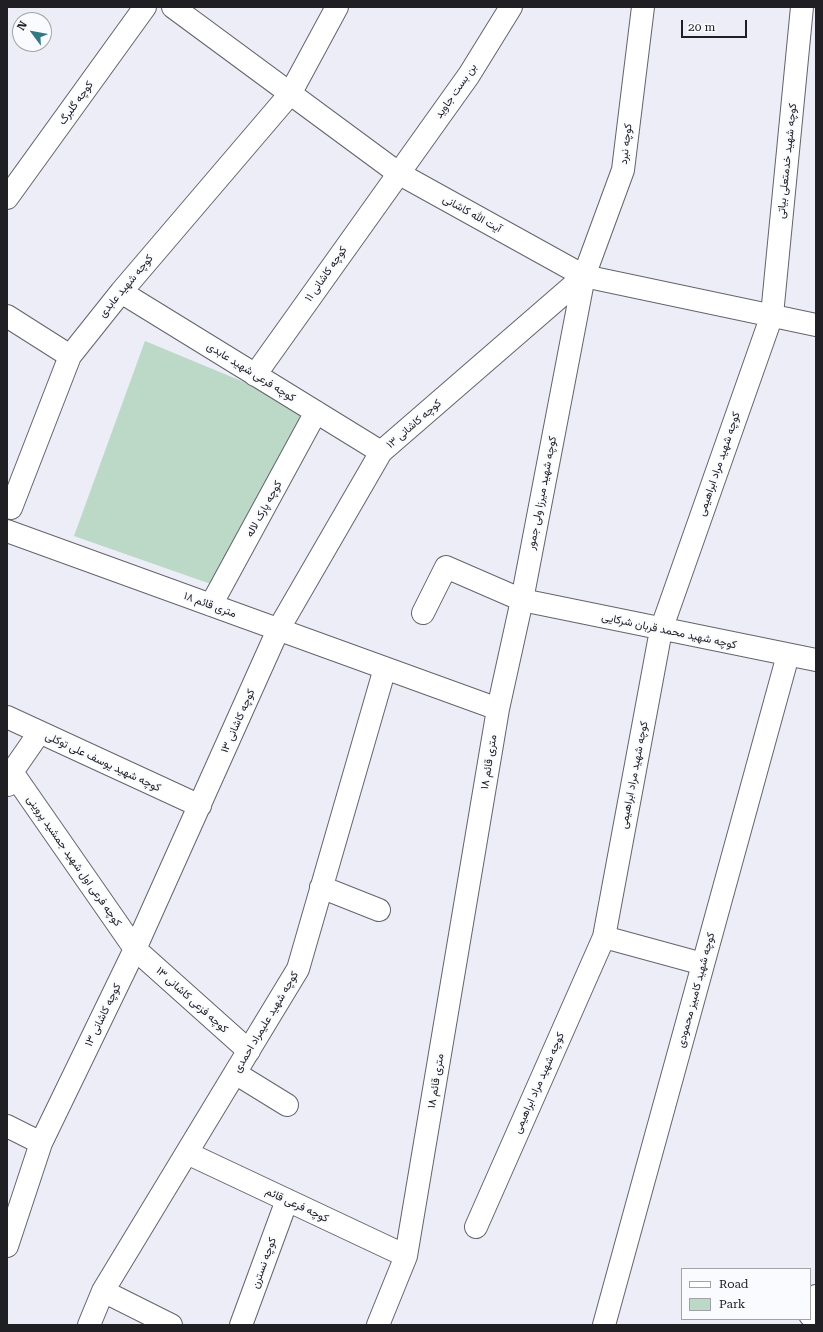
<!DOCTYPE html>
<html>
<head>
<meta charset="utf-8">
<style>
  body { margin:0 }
  #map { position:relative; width:823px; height:1332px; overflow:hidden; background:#ecedf7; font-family:"Roboto Serif",serif }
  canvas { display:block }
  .frame { position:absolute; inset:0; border:8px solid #202024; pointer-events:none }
  .legend { position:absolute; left:681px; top:1268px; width:130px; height:52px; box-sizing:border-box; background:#fafbff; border:1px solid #a3a3a7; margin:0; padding:5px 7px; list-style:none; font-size:12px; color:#202024 }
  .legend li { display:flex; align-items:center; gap:8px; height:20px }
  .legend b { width:20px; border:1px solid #a3a3a7 }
  .north { position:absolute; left:12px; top:12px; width:40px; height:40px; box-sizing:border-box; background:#fafbff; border:1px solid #a3a3a7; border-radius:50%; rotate:302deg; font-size:11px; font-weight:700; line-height:16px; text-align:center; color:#202024 }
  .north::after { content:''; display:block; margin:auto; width:14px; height:18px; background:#327a83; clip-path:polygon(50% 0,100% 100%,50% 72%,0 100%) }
  .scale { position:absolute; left:681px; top:20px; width:66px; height:18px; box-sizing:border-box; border:2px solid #202024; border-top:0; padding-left:5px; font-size:12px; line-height:14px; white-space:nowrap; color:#202024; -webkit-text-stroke:3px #fafbff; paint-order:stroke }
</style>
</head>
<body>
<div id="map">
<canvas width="823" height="1332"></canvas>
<div class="frame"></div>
<ul class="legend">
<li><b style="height:5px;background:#fff"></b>Road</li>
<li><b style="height:11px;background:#bcd8c6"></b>Park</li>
</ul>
<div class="north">N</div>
<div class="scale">20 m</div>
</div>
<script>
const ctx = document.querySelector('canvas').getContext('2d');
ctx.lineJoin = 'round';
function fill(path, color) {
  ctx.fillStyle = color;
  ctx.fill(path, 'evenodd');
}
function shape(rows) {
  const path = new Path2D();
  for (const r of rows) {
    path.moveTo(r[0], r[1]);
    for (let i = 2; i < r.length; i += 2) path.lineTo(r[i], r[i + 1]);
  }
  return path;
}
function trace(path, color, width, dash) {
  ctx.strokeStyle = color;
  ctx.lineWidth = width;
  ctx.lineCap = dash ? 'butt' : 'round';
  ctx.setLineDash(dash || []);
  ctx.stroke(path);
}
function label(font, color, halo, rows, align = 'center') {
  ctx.font = font + ' "Roboto Serif",Vazirmatn,serif';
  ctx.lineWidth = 4;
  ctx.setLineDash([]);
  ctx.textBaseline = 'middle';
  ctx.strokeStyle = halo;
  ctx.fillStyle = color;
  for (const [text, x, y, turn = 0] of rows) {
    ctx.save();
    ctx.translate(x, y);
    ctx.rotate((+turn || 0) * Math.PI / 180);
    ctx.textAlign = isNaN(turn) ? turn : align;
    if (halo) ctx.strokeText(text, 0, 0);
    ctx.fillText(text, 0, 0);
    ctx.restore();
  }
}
fill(shape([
  [145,341,316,412,225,589,74,536]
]), '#bcd8c6');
const minor = shape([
  [7,198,145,7],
  [121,292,381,452],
  [7,316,70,356],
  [255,375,469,75,511,7],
  [11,508,70,356,121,292,290,94,337,7],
  [7,531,498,709],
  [211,605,316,412],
  [423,613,446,567,522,600,816,660],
  [7,717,200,806],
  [12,772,135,949,249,1051],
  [8,785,12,772,39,733],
  [321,887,379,910],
  [604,937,703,964],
  [235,1073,287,1105],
  [7,1126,41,1143],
  [187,1153,406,1256],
  [476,1227,604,937,661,630,772,315,802,7],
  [7,1246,41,1143,135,949,278,630,381,452,584,276],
  [103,1291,171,1325],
  [810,1315,816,1296],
  [89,1325,103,1291,298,969,385,668],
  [241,1325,287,1200],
  [378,1325,406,1256,498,709,522,600,584,276,623,170,643,7],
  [604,1325,788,655]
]);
const secondary = shape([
  [173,7,398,173,584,276,816,325]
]);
trace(minor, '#63646d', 24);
trace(secondary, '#63646d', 24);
trace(minor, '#fff', 22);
trace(secondary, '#fff', 22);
label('11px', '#202024', '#fafbff', [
  ["بن بست جاوید",456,91,-55],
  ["کوچه گلبرگ",76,103,-54],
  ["کوچه نبرد",626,144,-83],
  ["کوچه شهید خدمتعلی بیاتی",787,161,-84],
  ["آیت الله کاشانی",472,214,29],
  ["کوچه کاشانی ۱۱",326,274,-55],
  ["کوچه شهید عابدی",126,286,-50],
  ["کوچه فرعی شهید عابدی",251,372,32],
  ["کوچه کاشانی ۱۳",414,424,-41],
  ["کوچه شهید مراد ابراهیمی",719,464,-71],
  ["کوچه شهید میرزا ولی جمور",542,493,-79],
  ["کوچه پارک لاله",264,509,-61],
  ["۱۸ متری قائم",210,605,20],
  ["کوچه شهید محمد قربان شرکایی",669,631,12],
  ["کوچه کاشانی ۱۳",238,721,-66],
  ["کوچه شهید یوسف علی توکلی",103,762,25],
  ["۱۸ متری قائم",489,762,-81],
  ["کوچه شهید مراد ابراهیمی",634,775,-79],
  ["کوچه فرعی اول شهید جمشید پروینی",74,861,55],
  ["کوچه شهید کامبیز محمودی",696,990,-75],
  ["کوچه فزعی کاشانی ۱۳",192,1000,42],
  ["کوچه کاشانی ۱۳",103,1015,-64],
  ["کوچه شهید علیمراد احمدی",266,1022,-59],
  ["۱۸ متری قائم",436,1081,-81],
  ["کوچه شهید مراد ابراهیمی",539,1083,-66],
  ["کوچه فرعی قائم",297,1205,25],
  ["کوچه نسترن",264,1263,-70]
]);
</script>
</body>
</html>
